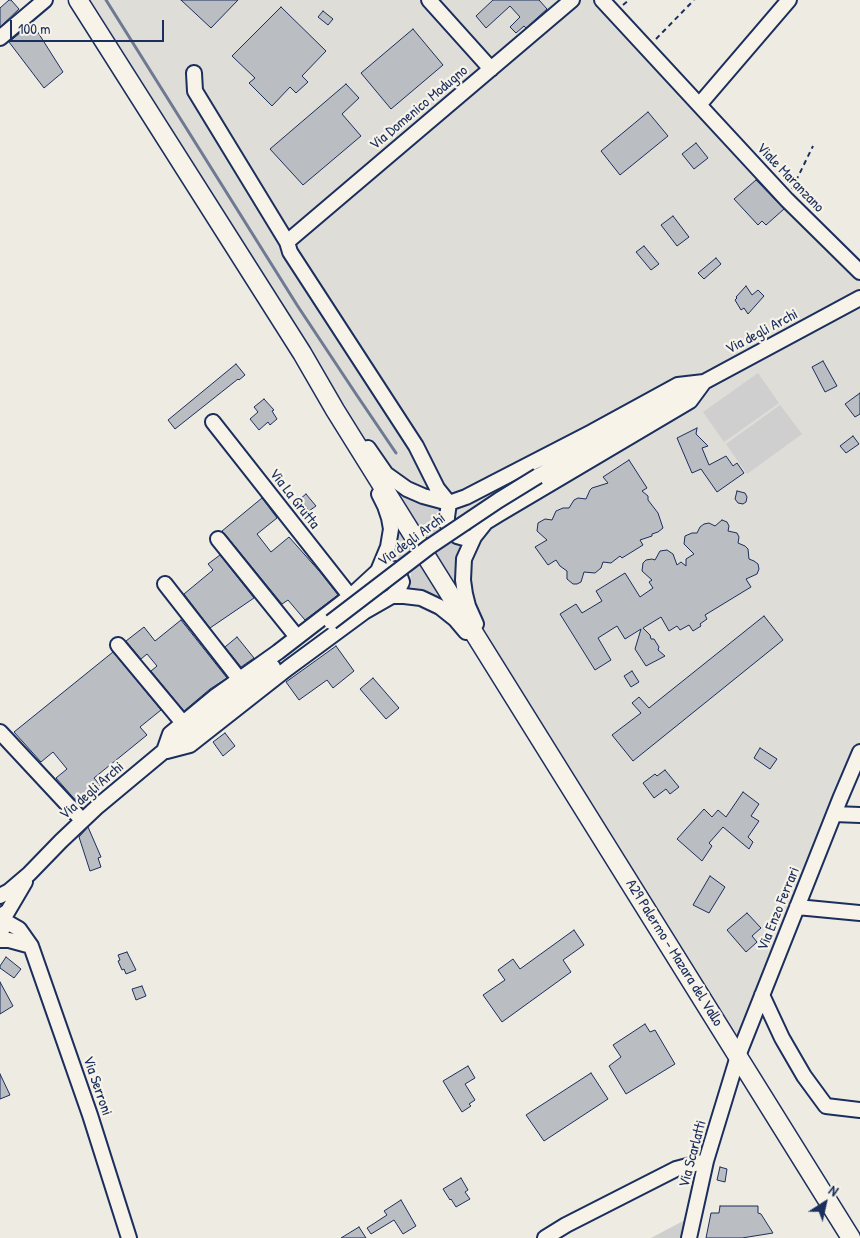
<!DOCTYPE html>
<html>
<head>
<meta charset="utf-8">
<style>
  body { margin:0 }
  #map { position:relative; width:860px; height:1238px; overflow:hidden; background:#eeebe2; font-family:"Patrick Hand",sans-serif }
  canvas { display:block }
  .north { position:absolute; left:800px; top:1178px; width:50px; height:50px; -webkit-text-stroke:4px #f7f3e8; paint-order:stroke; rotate:35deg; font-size:14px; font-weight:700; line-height:20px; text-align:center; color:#1b2f5e }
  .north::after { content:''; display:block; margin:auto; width:18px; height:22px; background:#1b2f5e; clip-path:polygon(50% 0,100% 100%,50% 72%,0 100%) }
  .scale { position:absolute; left:10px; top:20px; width:154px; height:22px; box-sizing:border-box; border:2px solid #1b2f5e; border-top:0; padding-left:6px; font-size:15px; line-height:18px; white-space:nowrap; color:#1b2f5e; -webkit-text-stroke:4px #f7f3e8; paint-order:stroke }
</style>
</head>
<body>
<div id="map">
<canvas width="860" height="1238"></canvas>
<div class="north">N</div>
<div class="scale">100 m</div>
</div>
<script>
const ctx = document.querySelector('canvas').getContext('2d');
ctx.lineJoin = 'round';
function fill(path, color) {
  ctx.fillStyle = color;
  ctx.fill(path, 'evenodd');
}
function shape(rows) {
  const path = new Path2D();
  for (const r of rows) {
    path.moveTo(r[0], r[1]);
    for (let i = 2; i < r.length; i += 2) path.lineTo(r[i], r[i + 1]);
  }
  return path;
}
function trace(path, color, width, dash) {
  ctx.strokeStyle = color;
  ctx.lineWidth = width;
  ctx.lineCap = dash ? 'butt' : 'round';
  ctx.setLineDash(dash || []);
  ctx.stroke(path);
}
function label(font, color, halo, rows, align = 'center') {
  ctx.font = font + ' "Patrick Hand",sans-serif';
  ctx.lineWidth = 4.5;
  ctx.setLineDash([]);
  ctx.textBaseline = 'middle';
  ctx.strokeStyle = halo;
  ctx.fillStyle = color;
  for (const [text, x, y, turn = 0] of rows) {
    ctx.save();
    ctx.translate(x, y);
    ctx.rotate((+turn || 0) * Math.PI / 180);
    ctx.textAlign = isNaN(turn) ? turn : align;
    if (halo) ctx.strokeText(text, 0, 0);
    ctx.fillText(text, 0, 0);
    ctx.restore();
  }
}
fill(shape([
  [78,0,602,0,860,272,860,752,738,1056]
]), '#deddd8');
fill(shape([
  [758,373,779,403,724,442,703,412],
  [780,405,802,434,747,474,726,444],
  [393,487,441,504,453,541,460,544,463,547,458,590],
  [392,518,448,604,433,596,426,593,410,591,409,589,411,574,409,569,404,563,390,557],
  [685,1220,682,1238,651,1238]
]), '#cfcfcf');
trace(shape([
  [106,0,297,305,356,394,396,453]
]), '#6e7992', 3);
const building = shape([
  [9,0,11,0,19,9,0,27,0,8,9,0],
  [181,0,238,0,211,28,181,0],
  [493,0,539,0,547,9,526,28,524,26,516,33,510,27,520,17,510,6,486,28,476,16,493,0],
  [281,7,326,51,302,76,308,82,296,93,290,87,272,106,249,83,255,78,232,56,281,7],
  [323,11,333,19,328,25,318,17,323,11],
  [32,23,63,72,44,88,9,42,32,23],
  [413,29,443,65,391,109,361,73,413,29],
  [346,84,359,98,342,114,361,136,303,185,270,149,346,84],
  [648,112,668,136,620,175,601,151,648,112],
  [696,143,708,158,694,169,682,154,696,143],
  [756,180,784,209,766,225,762,221,758,225,734,199,756,180],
  [673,216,689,237,677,246,661,225,673,216],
  [644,246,659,264,651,270,636,252,644,246],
  [716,258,721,264,704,279,698,273,716,258],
  [746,286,752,295,758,290,764,296,748,314,744,308,741,310,735,300,737,298,736,297,746,286],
  [823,361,837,386,825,392,812,367,823,361],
  [236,364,245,375,239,380,238,379,175,429,168,420,236,364],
  [860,393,860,414,855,417,845,404,860,393],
  [264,399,274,410,272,411,277,419,270,425,268,422,259,430,250,419,258,412,254,407,264,399],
  [697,428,696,434,708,446,702,448,709,465,726,456,733,466,737,463,744,473,717,492,701,469,692,473,677,438,697,428],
  [853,436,859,444,846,453,840,446,853,436],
  [629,460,647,488,642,491,648,496,648,500,658,513,663,528,658,532,652,534,652,536,640,540,643,545,622,558,620,556,611,563,603,562,601,568,595,573,584,572,581,582,577,584,573,584,567,579,567,571,560,566,556,560,548,565,535,547,547,540,537,531,538,523,545,519,552,520,556,511,563,508,569,508,574,500,578,498,586,499,590,490,592,488,608,483,603,477,629,460],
  [737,491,745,493,747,497,746,502,743,504,738,503,735,499,737,491],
  [306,494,316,506,309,511,305,505,299,510,294,504,306,494],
  [262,498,277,518,257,534,271,552,289,537,320,572,338,595,305,620,288,600,282,604,225,534,222,531,262,498],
  [722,520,727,522,729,526,728,531,737,533,739,537,738,543,745,546,748,549,749,559,754,561,758,564,759,569,757,574,746,579,751,587,705,615,707,619,700,624,701,626,693,631,689,625,680,630,677,626,669,631,661,617,643,628,650,635,651,639,654,639,659,647,658,650,665,656,646,666,635,649,641,629,625,639,617,626,598,638,611,660,595,670,560,614,576,604,582,613,602,601,596,591,625,573,640,597,653,588,649,582,652,580,642,571,643,563,646,560,652,559,655,560,660,551,667,550,673,554,677,565,681,562,686,566,686,559,694,554,684,544,685,536,692,533,697,533,700,527,704,524,709,523,715,526,722,520],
  [220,555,254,598,210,628,184,594,213,570,208,564,220,555],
  [764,616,783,640,633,761,612,735,641,713,632,703,639,697,649,708,764,616],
  [181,620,227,678,210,689,184,711,151,671,157,666,147,654,141,659,126,641,144,627,155,641,181,620],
  [237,637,254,658,241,667,225,647,237,637],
  [336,646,354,671,333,688,327,680,299,700,286,682,336,646],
  [113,652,161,710,140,727,147,735,94,778,100,785,78,803,56,778,67,769,53,752,41,762,14,732,113,652],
  [632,671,639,682,631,687,624,676,632,671],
  [373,678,399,708,386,719,360,689,373,678],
  [225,733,235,746,223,756,213,742,225,733],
  [760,748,777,759,770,769,754,758,760,748],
  [665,770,679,787,670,794,666,789,654,798,643,783,655,774,657,776,665,770],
  [743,792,759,804,751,816,759,821,748,837,753,842,749,849,723,827,709,843,712,846,702,861,677,839,704,809,712,817,718,810,726,817,743,792],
  [88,827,101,857,98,858,101,867,90,871,79,837,88,827],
  [710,876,725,887,709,913,693,905,710,876],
  [747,913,761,928,752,936,757,942,746,952,727,930,747,913],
  [574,930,584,945,563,960,571,972,502,1022,483,995,505,980,498,970,513,959,520,969,574,930],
  [127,952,136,970,126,974,124,969,122,970,118,961,120,960,118,955,127,952],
  [6,957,21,969,14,978,0,968,0,966,6,957],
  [0,982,13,1006,0,1014,0,982],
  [142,986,146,996,136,1000,132,989,142,986],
  [645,1024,650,1032,655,1030,675,1064,626,1094,609,1066,621,1057,613,1045,645,1024],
  [468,1066,475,1078,465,1084,475,1100,469,1104,471,1106,462,1112,443,1081,468,1066],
  [591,1073,608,1099,544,1141,526,1115,591,1073],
  [0,1074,10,1095,0,1099,0,1074],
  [720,1167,727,1169,725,1182,717,1180,720,1167],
  [461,1178,468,1190,465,1192,470,1199,456,1207,451,1199,450,1200,443,1189,461,1178],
  [401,1200,416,1226,403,1234,394,1220,371,1234,367,1228,387,1215,384,1211,401,1200],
  [720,1206,758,1206,758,1213,761,1214,773,1233,742,1238,706,1238,711,1213,719,1213,720,1206],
  [359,1227,366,1238,341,1238,359,1227]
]);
fill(building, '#babdc2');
trace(building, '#1b2f5e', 1);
const minor = shape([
  [429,0,491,69],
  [602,0,787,200,860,272],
  [0,38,45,0],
  [194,73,195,91,287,242,290,252,416,446,437,488,449,503,447,517,447,523,450,529,457,536,464,538,474,537],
  [699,105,789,0],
  [287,242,572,0],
  [213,422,350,596],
  [368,448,386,474,407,489,423,496,449,503,466,497,495,482,592,432,678,385,704,382],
  [538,476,704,382,860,298],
  [218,539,297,637],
  [165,584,240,680],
  [392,596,404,596,421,598,440,607,455,619,466,632],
  [476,624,468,606,465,594,463,580,464,559,474,537,486,522,499,514,690,401,704,382],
  [118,645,183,723],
  [0,732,82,820],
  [164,751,170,734,216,696,278,652,352,595,378,571,388,547,391,529,389,518,385,506,379,494],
  [167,751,190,745,288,668,364,612,392,596,399,588,402,582,399,574,394,569,388,568,378,571],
  [834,814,860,815],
  [0,896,9,891,29,874,61,841,98,806,164,751,273,667],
  [797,907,860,913],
  [5,916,25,882],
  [5,921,19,929,31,946,90,1115,129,1238],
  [0,934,4,926,5,921,5,913],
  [0,940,9,940,31,946],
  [762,995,782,1038,804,1076,826,1106,860,1110],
  [545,1238,566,1225,676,1169,706,1161],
  [689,1238,706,1161,738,1056,840,799,860,752]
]);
const major = shape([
  [78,0,302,353,335,410,851,1238]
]);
trace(minor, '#1b2f5e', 18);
trace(major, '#1b2f5e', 21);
trace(shape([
  [623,5,629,0],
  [656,39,694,0],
  [792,189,813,146]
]), '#1b2f5e', 2, [5, 4]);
trace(minor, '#f7f3e8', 14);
trace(major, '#f7f3e8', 18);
const minorBridge = shape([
  [331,622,429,547,499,500,538,476]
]);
trace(minorBridge, '#1b2f5e', 18, []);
trace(minorBridge, '#f7f3e8', 14);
label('15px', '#1b2f5e', '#f7f3e8', [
  ["Via Domenico Modugno",419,108,-40],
  ["Viale Maranzano",790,178,46],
  ["Via degli Archi",762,332,-28],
  ["Via La Grutta",294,499,52],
  ["Via degli Archi",412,540,-36],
  ["Via degli Archi",92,791,-41],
  ["Via Enzo Ferrari",779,909,-68],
  ["A29 Palermo - Mazara del Vallo",674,953,58],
  ["Via Serroni",97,1086,71],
  ["Via Scarlatti",693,1154,-75]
]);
</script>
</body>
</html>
